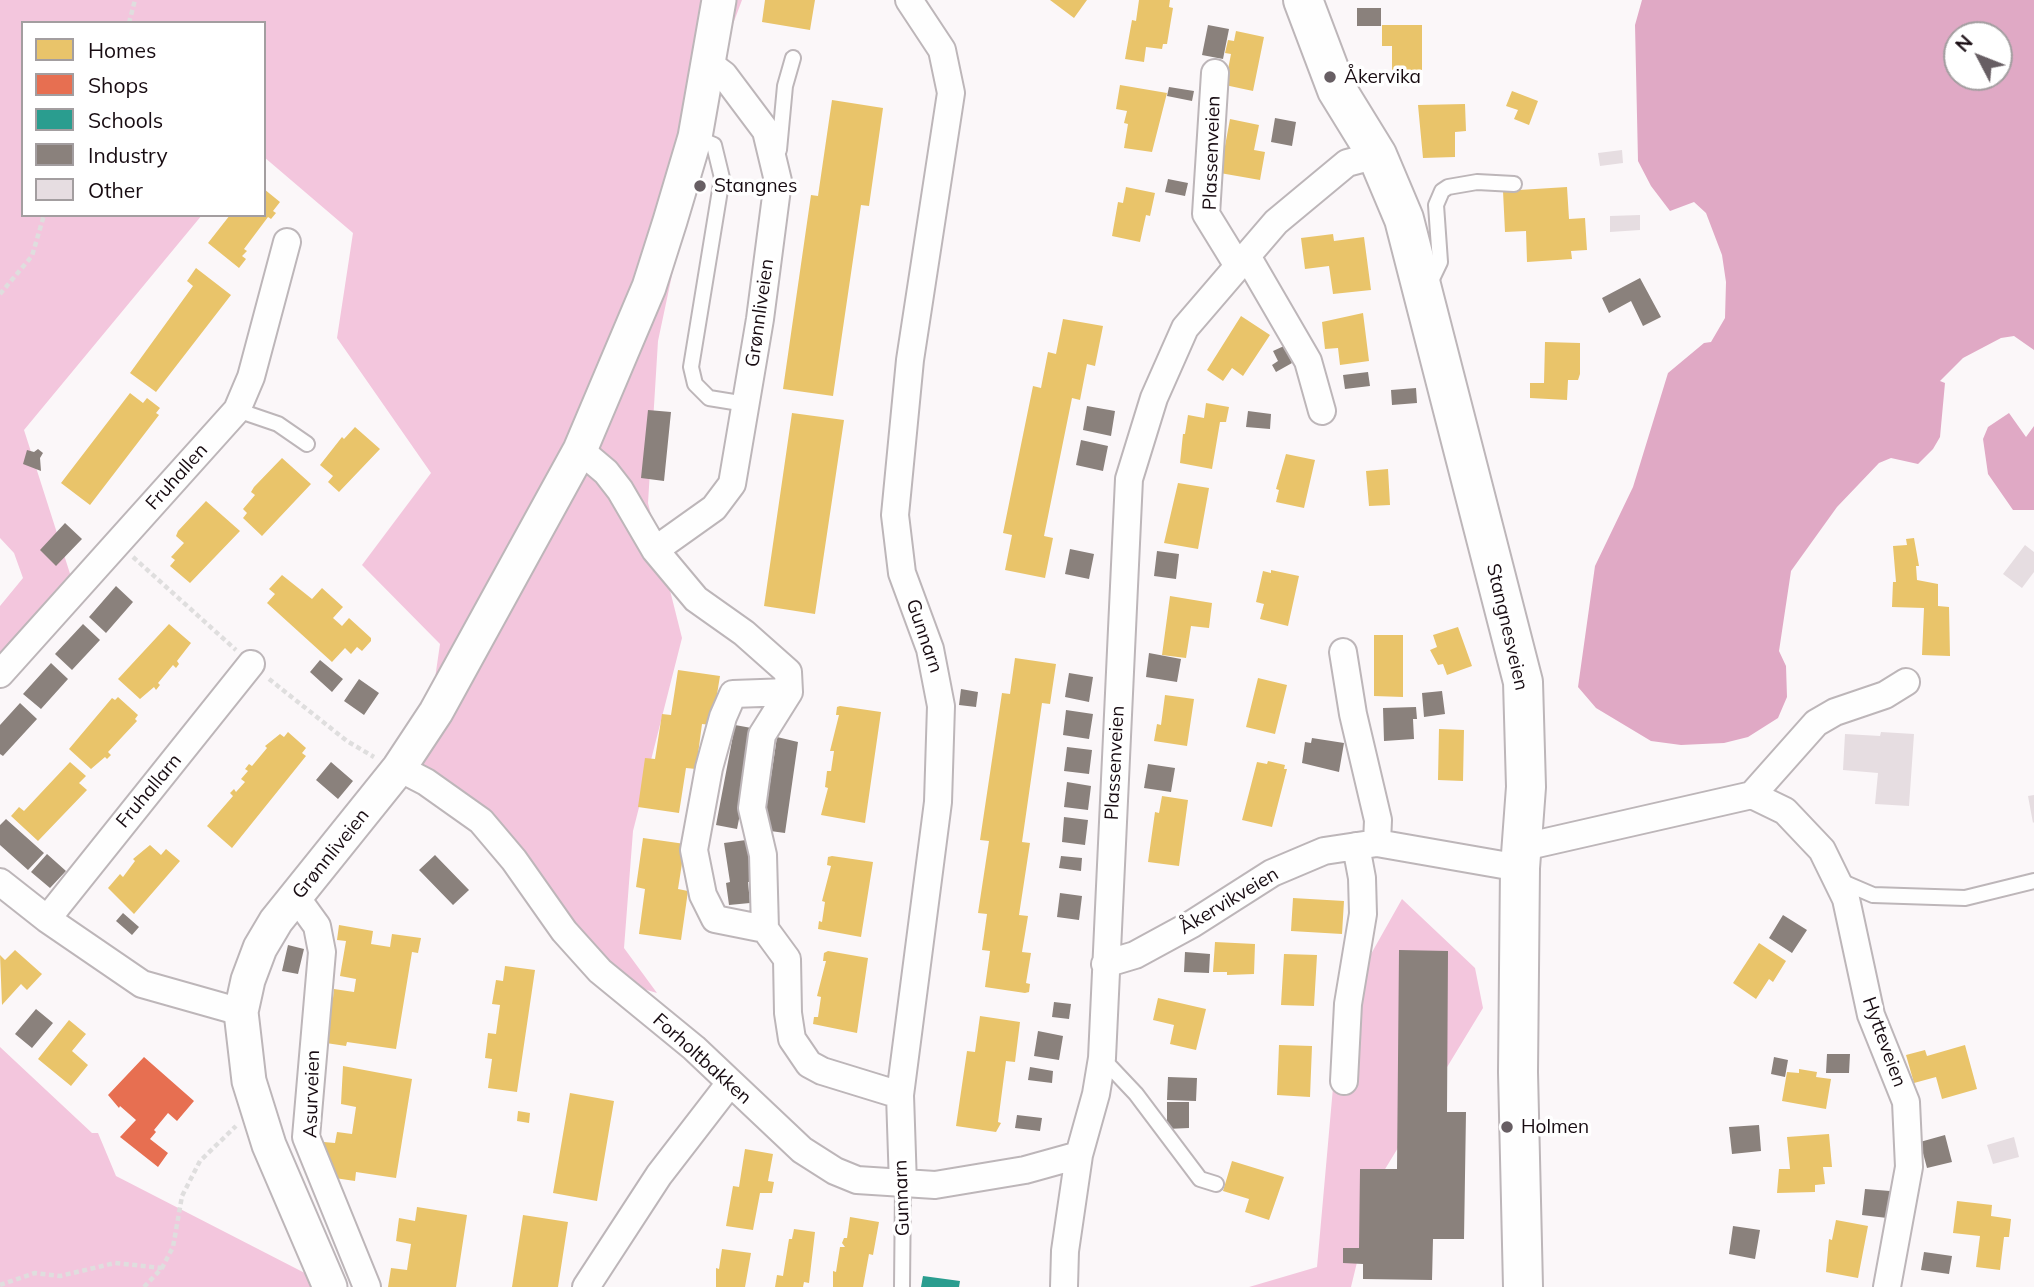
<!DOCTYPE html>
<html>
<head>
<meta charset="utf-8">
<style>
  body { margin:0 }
  #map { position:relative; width:2034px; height:1287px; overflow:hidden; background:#fbf7f9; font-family:Mulish,sans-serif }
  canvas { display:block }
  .legend { position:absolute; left:21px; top:21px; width:245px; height:196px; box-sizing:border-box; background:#fff; border:2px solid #a39ea0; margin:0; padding:9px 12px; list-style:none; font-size:21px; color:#180c12 }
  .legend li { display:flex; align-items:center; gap:14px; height:35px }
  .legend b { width:35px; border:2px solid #a39ea0 }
  .north { position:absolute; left:1943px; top:21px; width:70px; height:70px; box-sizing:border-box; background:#fff; border:2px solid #a39ea0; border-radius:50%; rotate:312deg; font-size:19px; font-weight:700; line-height:28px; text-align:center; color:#180c12 }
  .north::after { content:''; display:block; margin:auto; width:24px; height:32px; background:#675e63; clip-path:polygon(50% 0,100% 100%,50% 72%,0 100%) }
</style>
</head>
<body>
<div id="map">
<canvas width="2034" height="1287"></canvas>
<ul class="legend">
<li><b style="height:19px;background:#e9c46a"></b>Homes</li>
<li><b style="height:19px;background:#e76f51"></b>Shops</li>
<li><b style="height:19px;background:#2a9d8f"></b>Schools</li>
<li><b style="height:19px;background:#8a817c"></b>Industry</li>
<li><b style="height:19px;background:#e6dde1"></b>Other</li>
</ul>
<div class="north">N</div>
</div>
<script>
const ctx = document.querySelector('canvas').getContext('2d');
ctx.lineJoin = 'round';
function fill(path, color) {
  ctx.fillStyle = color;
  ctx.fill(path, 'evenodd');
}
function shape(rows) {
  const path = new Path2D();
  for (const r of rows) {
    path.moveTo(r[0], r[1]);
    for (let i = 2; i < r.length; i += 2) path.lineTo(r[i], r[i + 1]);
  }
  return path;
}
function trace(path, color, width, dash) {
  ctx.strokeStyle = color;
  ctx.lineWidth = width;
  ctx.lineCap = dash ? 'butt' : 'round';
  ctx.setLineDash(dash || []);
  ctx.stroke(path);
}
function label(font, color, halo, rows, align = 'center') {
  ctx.font = font + ' Mulish,sans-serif';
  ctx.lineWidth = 7;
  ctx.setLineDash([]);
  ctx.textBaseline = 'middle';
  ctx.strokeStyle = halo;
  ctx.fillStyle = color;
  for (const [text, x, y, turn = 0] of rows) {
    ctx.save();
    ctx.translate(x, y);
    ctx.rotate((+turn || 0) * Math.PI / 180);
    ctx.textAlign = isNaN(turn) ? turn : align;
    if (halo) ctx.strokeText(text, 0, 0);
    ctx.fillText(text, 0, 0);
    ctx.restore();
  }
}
fill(shape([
  [0,0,742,0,715,72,658,341,648,503,682,638,633,831,624,948,657,993,610,979,502,845,396,774,430,713,440,644,362,565,431,473,337,338,353,233,264,157,264,23,23,23,23,215,202,215,24,430,73,583,0,662,0,606,23,578,14,553,0,538],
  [1402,899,1475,968,1483,1008,1376,1184,1351,1287,1249,1287,1317,1267,1340,1009],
  [0,1047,92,1133,98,1133,116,1176,332,1287,0,1287]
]), '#f3c6dd');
fill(shape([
  [1642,0,2034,0,2034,350,2014,336,2001,338,1963,358,1940,381,1945,383,1940,437,1933,449,1918,464,1891,458,1879,463,1837,507,1791,571,1779,651,1786,666,1787,697,1778,718,1748,737,1724,743,1681,745,1651,741,1596,708,1578,687,1595,566,1633,487,1668,373,1704,343,1711,342,1725,318,1726,282,1722,255,1706,213,1694,202,1670,211,1651,186,1638,161,1635,25],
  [1957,35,1999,35,1999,77,1957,77],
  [2009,413,2026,437,2034,426,2034,510,2013,510,1988,474,1983,439,1988,427]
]), '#e0a9c5');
fill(shape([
  [765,0,815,0,810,30,762,22],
  [1050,0,1087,0,1074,18],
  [1139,0,1170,0,1169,7,1173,8,1167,44,1163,44,1162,49,1146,47,1144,62,1125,59,1132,20,1136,21],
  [1382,25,1422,25,1422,70,1392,70,1392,46,1382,46],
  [1236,31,1264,37,1253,91,1225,85,1231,54,1225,53,1228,40,1234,41],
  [1120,85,1167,93,1152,152,1124,148,1128,124,1124,123,1127,111,1116,109],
  [1512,91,1538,101,1529,125,1514,119,1518,110,1506,106],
  [832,100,883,108,869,206,861,205,833,396,783,389,811,195,818,196],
  [1465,104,1466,131,1455,132,1455,157,1423,158,1418,105],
  [1230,119,1259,125,1254,150,1265,152,1260,180,1220,173],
  [1126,187,1155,193,1150,216,1146,215,1140,242,1112,236,1118,202,1123,203],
  [1567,187,1569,219,1585,218,1587,250,1571,251,1572,259,1527,262,1526,231,1505,232,1503,191],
  [264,189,280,202,273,211,276,213,271,219,268,217,244,249,247,251,242,256,246,259,239,268,208,243,230,215,264,215],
  [1333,234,1334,241,1364,237,1371,290,1333,294,1329,266,1305,269,1301,238],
  [196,268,231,295,156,392,130,373,193,286,187,281],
  [1363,313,1369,361,1340,365,1338,348,1325,349,1322,322],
  [1241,316,1270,335,1243,376,1232,368,1223,381,1207,370],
  [1063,319,1103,326,1095,366,1087,364,1080,400,1072,398,1044,536,1053,538,1045,578,1005,570,1012,535,1003,533,1033,386,1041,388,1048,352,1056,354],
  [1545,342,1580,343,1580,374,1578,380,1568,380,1567,400,1530,398,1530,383,1544,383],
  [130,393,143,403,147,398,160,408,156,413,159,415,90,505,61,483],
  [1206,403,1229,407,1226,422,1220,422,1212,469,1180,463,1183,434,1185,434,1188,415,1204,418],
  [792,413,844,420,815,614,764,606],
  [355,427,380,449,339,492,328,482,333,476,320,465,342,437,344,439],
  [1286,454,1315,460,1304,508,1276,502,1279,490,1276,489],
  [282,458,311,484,262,536,243,518,247,513,243,509,255,495,251,492,254,487],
  [1388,469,1390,505,1369,506,1366,471],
  [1178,483,1209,488,1198,549,1164,543],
  [206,501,240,531,190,583,170,566,175,560,171,557,184,543,176,536,178,531],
  [1914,538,1919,566,1916,566,1917,580,1938,584,1938,606,1949,607,1950,656,1922,655,1924,608,1892,607,1893,582,1896,582,1893,546,1907,545,1906,539],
  [1271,570,1299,576,1288,626,1260,619,1264,604,1256,602,1263,571,1271,573],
  [282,575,312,599,322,588,343,607,333,618,342,626,349,618,371,638,371,641,362,651,357,647,351,654,345,648,332,662,267,603,275,594,269,589],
  [1170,596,1212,603,1209,628,1191,626,1186,658,1162,655],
  [169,624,191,643,177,661,179,664,176,668,173,665,158,683,160,685,156,690,154,687,140,699,118,679],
  [1458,627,1472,666,1447,675,1443,664,1438,665,1430,650,1437,647,1433,635],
  [1374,635,1403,635,1403,697,1374,696],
  [1015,658,1056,664,1050,704,1042,703,1022,842,1030,843,1019,915,1028,916,1022,952,1031,953,1026,983,1030,984,1029,992,1025,993,985,987,990,951,982,950,987,914,978,913,989,841,980,840,1002,693,1010,694],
  [678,670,720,676,712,725,702,724,696,769,686,768,679,813,638,807,645,758,655,759,662,714,671,715],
  [1258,678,1287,685,1275,734,1246,727],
  [1165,695,1194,699,1187,746,1154,741,1157,724,1161,725],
  [118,697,138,715,135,719,137,721,108,752,111,755,107,759,105,757,91,769,69,749,112,698,115,700],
  [840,706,881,712,865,823,821,815,828,788,825,787,827,771,831,771,834,751,830,751,839,715,836,715,837,707],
  [1439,729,1464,730,1463,781,1438,780],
  [288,732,306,748,302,753,306,756,232,848,207,826,233,796,230,793,234,789,236,792,245,782,241,779,248,771,245,769,249,764,252,766,267,748,265,746,280,734,284,737],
  [1268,761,1285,765,1284,769,1287,769,1272,827,1242,820,1257,762,1267,764],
  [70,762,86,776,79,783,87,790,38,841,11,816,19,807,24,811],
  [1162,796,1188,800,1179,866,1148,862,1155,812,1159,813],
  [643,838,685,844,678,889,688,891,681,940,639,934,645,889,636,887],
  [150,845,161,855,166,849,180,861,134,914,108,888,120,874,123,877,135,861,133,859],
  [832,856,873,862,861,937,818,929,819,921,822,922,825,902,822,901,831,866,827,865,828,857],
  [1293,898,1344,901,1342,934,1291,931],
  [339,925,373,931,371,944,390,947,392,934,421,938,418,953,412,952,396,1049,347,1042,346,1046,326,1043,329,1028,322,1027,326,997,333,998,334,989,354,992,356,979,340,976,346,941,337,940],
  [1215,942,1255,944,1254,974,1227,975,1227,972,1213,972],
  [1759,943,1786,961,1773,982,1769,979,1756,999,1733,983],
  [15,950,42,974,27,990,21,984,2,1005,0,955,5,960],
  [828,951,868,958,857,1033,813,1024,814,1017,818,1017,821,997,817,996,826,961,823,961,824,953],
  [1284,954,1317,955,1314,1006,1281,1005],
  [505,966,535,970,517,1092,488,1088,492,1059,485,1058,488,1033,496,1034,500,1005,492,1004,496,980,503,981],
  [1158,998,1206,1009,1196,1050,1170,1044,1174,1025,1153,1020],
  [980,1016,1020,1022,1015,1062,1006,1061,998,1122,1001,1123,996,1132,956,1126,967,1051,975,1052],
  [69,1020,86,1034,72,1051,88,1065,71,1086,38,1059],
  [1279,1045,1312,1046,1310,1097,1277,1095],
  [1965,1045,1977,1089,1942,1099,1936,1077,1914,1083,1906,1055,1925,1050,1927,1056],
  [343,1066,412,1079,396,1178,356,1172,355,1181,328,1177,322,1152,324,1142,335,1143,337,1132,352,1134,356,1107,341,1104],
  [1799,1069,1817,1072,1816,1077,1831,1079,1826,1109,1782,1101,1787,1072,1799,1073],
  [570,1093,614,1101,597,1201,553,1193],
  [518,1111,530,1113,529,1123,517,1121],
  [1829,1134,1832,1167,1823,1167,1825,1184,1815,1185,1815,1192,1777,1193,1779,1169,1790,1169,1787,1137],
  [745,1149,773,1154,768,1181,774,1182,772,1193,760,1193,753,1230,726,1226,733,1186,739,1187],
  [1232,1161,1284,1177,1269,1220,1245,1212,1249,1199,1223,1191],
  [1957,1201,1992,1205,1991,1216,2011,1219,2009,1237,2004,1237,2000,1270,1976,1267,1980,1236,1953,1233],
  [417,1207,467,1215,456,1287,388,1287,391,1268,407,1270,411,1244,396,1241,399,1218,415,1221],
  [523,1215,568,1222,558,1287,512,1287],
  [850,1217,879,1222,873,1255,869,1254,863,1287,833,1287,833,1271,836,1272,840,1247,845,1247,842,1243,844,1238,847,1238],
  [1836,1220,1868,1226,1858,1278,1826,1272,1829,1239,1832,1240],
  [794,1229,815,1232,809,1283,804,1282,803,1287,775,1287,777,1275,783,1276,789,1239,792,1239],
  [722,1249,751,1253,745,1287,716,1287,716,1268,719,1269]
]), '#e9c46a');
fill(shape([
  [144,1057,194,1101,177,1121,168,1113,154,1130,156,1132,150,1139,168,1153,158,1167,120,1137,136,1120,120,1106,119,1108,108,1095]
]), '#e76f51');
fill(shape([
  [923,1276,960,1281,959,1287,921,1287]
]), '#2a9d8f');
fill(shape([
  [1357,8,1381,8,1381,26,1357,26],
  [1208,25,1229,29,1223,59,1202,55],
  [1169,87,1194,91,1192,101,1167,96],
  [1275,118,1296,122,1292,146,1271,142],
  [1168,179,1188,183,1185,196,1165,192],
  [1640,278,1661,317,1643,326,1631,301,1609,313,1602,298],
  [1284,346,1292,363,1276,372,1272,365,1278,361,1273,351],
  [1368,372,1370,386,1345,389,1343,375],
  [1416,388,1417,403,1392,405,1391,390],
  [1087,406,1115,411,1111,436,1083,430],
  [648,410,671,412,664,481,641,478],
  [1248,411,1271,414,1270,429,1246,427],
  [1081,440,1108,446,1103,471,1076,465],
  [38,449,43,453,40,458,41,471,23,464,27,450,34,452],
  [65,523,82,539,56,566,40,550],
  [1070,549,1094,554,1089,579,1065,574],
  [1157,551,1179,554,1176,579,1154,576],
  [116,586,133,602,106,633,89,617],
  [83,624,100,640,72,670,55,654],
  [1149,653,1181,659,1177,682,1146,677],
  [320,660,343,679,332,692,310,672],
  [51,663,68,679,41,709,23,694],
  [1069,673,1093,677,1089,702,1065,697],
  [359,679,379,693,364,715,344,701],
  [961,689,978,692,976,707,959,705],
  [1442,691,1445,714,1424,717,1422,693],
  [20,703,37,719,3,756,0,754,0,725],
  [1416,707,1417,719,1413,719,1414,739,1384,741,1383,708],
  [1066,710,1093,714,1089,739,1063,735],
  [735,725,757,729,737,829,716,825],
  [777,737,798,742,785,833,763,830],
  [1312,738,1344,743,1339,772,1302,763,1305,742,1311,743],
  [1067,747,1092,750,1089,774,1064,771],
  [331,762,353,781,338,799,316,780],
  [1148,764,1175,768,1171,792,1144,788],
  [1067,782,1091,786,1088,810,1064,807],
  [1064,817,1088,820,1085,845,1062,842],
  [6,819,44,853,28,870,0,845,0,825],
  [746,840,752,882,748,882,750,903,729,905,726,883,730,882,724,843],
  [47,854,66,871,50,888,31,872],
  [435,855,469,890,453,905,419,870],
  [1061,856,1082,858,1081,871,1059,868],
  [1060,893,1082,896,1079,920,1057,917],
  [123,913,139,927,132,935,116,921],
  [1783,915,1807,930,1792,953,1769,938],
  [288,945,304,949,298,974,282,971],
  [1399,950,1448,951,1447,1112,1466,1112,1464,1239,1433,1239,1432,1280,1363,1279,1363,1264,1343,1263,1343,1248,1359,1248,1360,1169,1397,1169],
  [1185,952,1210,954,1209,973,1184,972],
  [1054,1002,1071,1004,1069,1019,1052,1017],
  [36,1009,53,1023,32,1048,15,1034],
  [1038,1031,1063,1036,1059,1060,1034,1056],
  [1827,1054,1850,1054,1849,1073,1826,1073],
  [1774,1057,1788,1060,1785,1077,1771,1074],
  [1030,1067,1053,1071,1052,1083,1028,1080],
  [1168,1077,1197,1078,1196,1101,1167,1100],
  [1167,1102,1189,1102,1189,1128,1167,1129],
  [1017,1115,1042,1118,1040,1131,1015,1128],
  [1759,1125,1761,1151,1732,1154,1729,1127],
  [1945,1135,1952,1162,1927,1168,1920,1142],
  [1865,1189,1890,1191,1887,1218,1862,1215],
  [1733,1226,1760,1230,1755,1259,1729,1254],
  [1924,1252,1952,1256,1949,1274,1921,1270]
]), '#8a817c');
fill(shape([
  [1622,150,1623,163,1600,166,1598,153],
  [1640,215,1640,230,1610,232,1610,216],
  [2025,545,2034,552,2034,572,2022,588,2003,574],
  [1881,732,1914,734,1909,806,1875,804,1878,773,1843,770,1845,734,1880,736],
  [2034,795,2034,822,2033,823,2028,796],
  [2014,1137,2019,1157,1993,1164,1987,1145]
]), '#e6dde1');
const service = shape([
  [695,137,714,145,722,178,691,367,695,384,709,398,746,404],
  [779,150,785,86,793,58],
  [1429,285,1440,262,1436,205,1442,191,1448,187,1477,182,1514,184],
  [237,410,278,424,307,444],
  [1838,880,1873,895,1965,898,2034,881],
  [1102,1058,1136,1094,1200,1179,1216,1184],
  [902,1287,903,1185]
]);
const minor = shape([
  [1215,73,1206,214,1238,266],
  [1247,256,1308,361,1322,411],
  [580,450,606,472,620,490,655,550,696,599,744,633,788,672,789,692,733,694,723,717,709,768,694,850,703,895,715,919,765,929],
  [655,550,714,508,732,484,760,319,778,181,766,131,724,75,708,63],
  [1343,652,1353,714,1378,820,1377,843],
  [0,674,237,410,251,377,287,242],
  [789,692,762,735,752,808,763,855,765,929,787,959,788,1013,792,1039,809,1064,822,1071,900,1095],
  [399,768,426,782,481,821,514,860,564,931,600,971,694,1048,802,1150,835,1171,857,1180,935,1185,1025,1170,1079,1155],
  [1752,795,1816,723,1835,712,1885,695,1906,682],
  [1524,847,1752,795,1785,811,1822,850,1846,899,1871,1015,1906,1102,1909,1167,1887,1287],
  [0,882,47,919,142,984,241,1012],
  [296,897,317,926,322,952,306,1137,367,1287],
  [47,919,251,664],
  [1105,964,1135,955,1192,924,1272,873,1324,851,1377,843,1520,868],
  [1344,1081,1348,1004,1363,914,1362,878,1356,846],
  [903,1185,900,1095,938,802,941,706,930,649,902,573,895,515,910,360,951,93,942,50,909,0],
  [586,1287,659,1175,730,1083],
  [1064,1287,1065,1251,1079,1155,1096,1094,1102,1058,1129,479,1154,398,1185,328,1276,222,1347,163,1377,155]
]);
const tertiary = shape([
  [330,1287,269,1145,249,1081,241,1012,248,980,260,948,276,921,399,768,436,712,580,450,649,287,670,221,695,137,719,0]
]);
const secondary = shape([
  [1303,0,1337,90,1377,155,1404,219,1523,682,1526,787,1520,868,1518,1072,1523,1287]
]);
trace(service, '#bdb6b9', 18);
trace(minor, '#bdb6b9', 30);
trace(tertiary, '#bdb6b9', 37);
trace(secondary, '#bdb6b9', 42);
trace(shape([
  [129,23,135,0],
  [0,294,32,256,44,215],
  [133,557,236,650],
  [269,679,347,741,374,757],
  [0,1285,35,1273,60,1276,115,1263,162,1268],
  [144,1287,162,1268,173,1247,182,1196,200,1161,236,1126]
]), '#dfdede', 4.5, [5, 3.5]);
trace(service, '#fefefe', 14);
trace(minor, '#fefefe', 26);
trace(tertiary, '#fefefe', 33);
trace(secondary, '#fefefe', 38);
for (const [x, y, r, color] of [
  [1330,77,7,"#675e63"],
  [700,186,7,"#675e63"],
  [1507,1127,7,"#675e63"]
]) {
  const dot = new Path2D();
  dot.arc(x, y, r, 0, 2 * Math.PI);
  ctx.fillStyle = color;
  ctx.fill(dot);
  trace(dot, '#fff', 2.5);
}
label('19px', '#180c12', '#fff', [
  ["Åkervika",1344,77],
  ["Stangnes",714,186],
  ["Holmen",1521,1127]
], 'left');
label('19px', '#180c12', '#fff', [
  ["Plassenveien",1212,153,-88],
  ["Grønnliveien",760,313,-82],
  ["Fruhallen",177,477,-48],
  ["Stangnesveien",1507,627,77],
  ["Gunnarn",924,636,71],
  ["Plassenveien",1115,763,-87],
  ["Fruhallarn",149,791,-50],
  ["Grønnliveien",331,854,-51],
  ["Åkervikveien",1229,901,-31],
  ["Hytteveien",1884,1042,70],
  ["Forholtbakken",702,1059,42],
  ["Asurveien",312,1094,-88],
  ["Gunnarn",902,1198,-92]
]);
</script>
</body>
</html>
